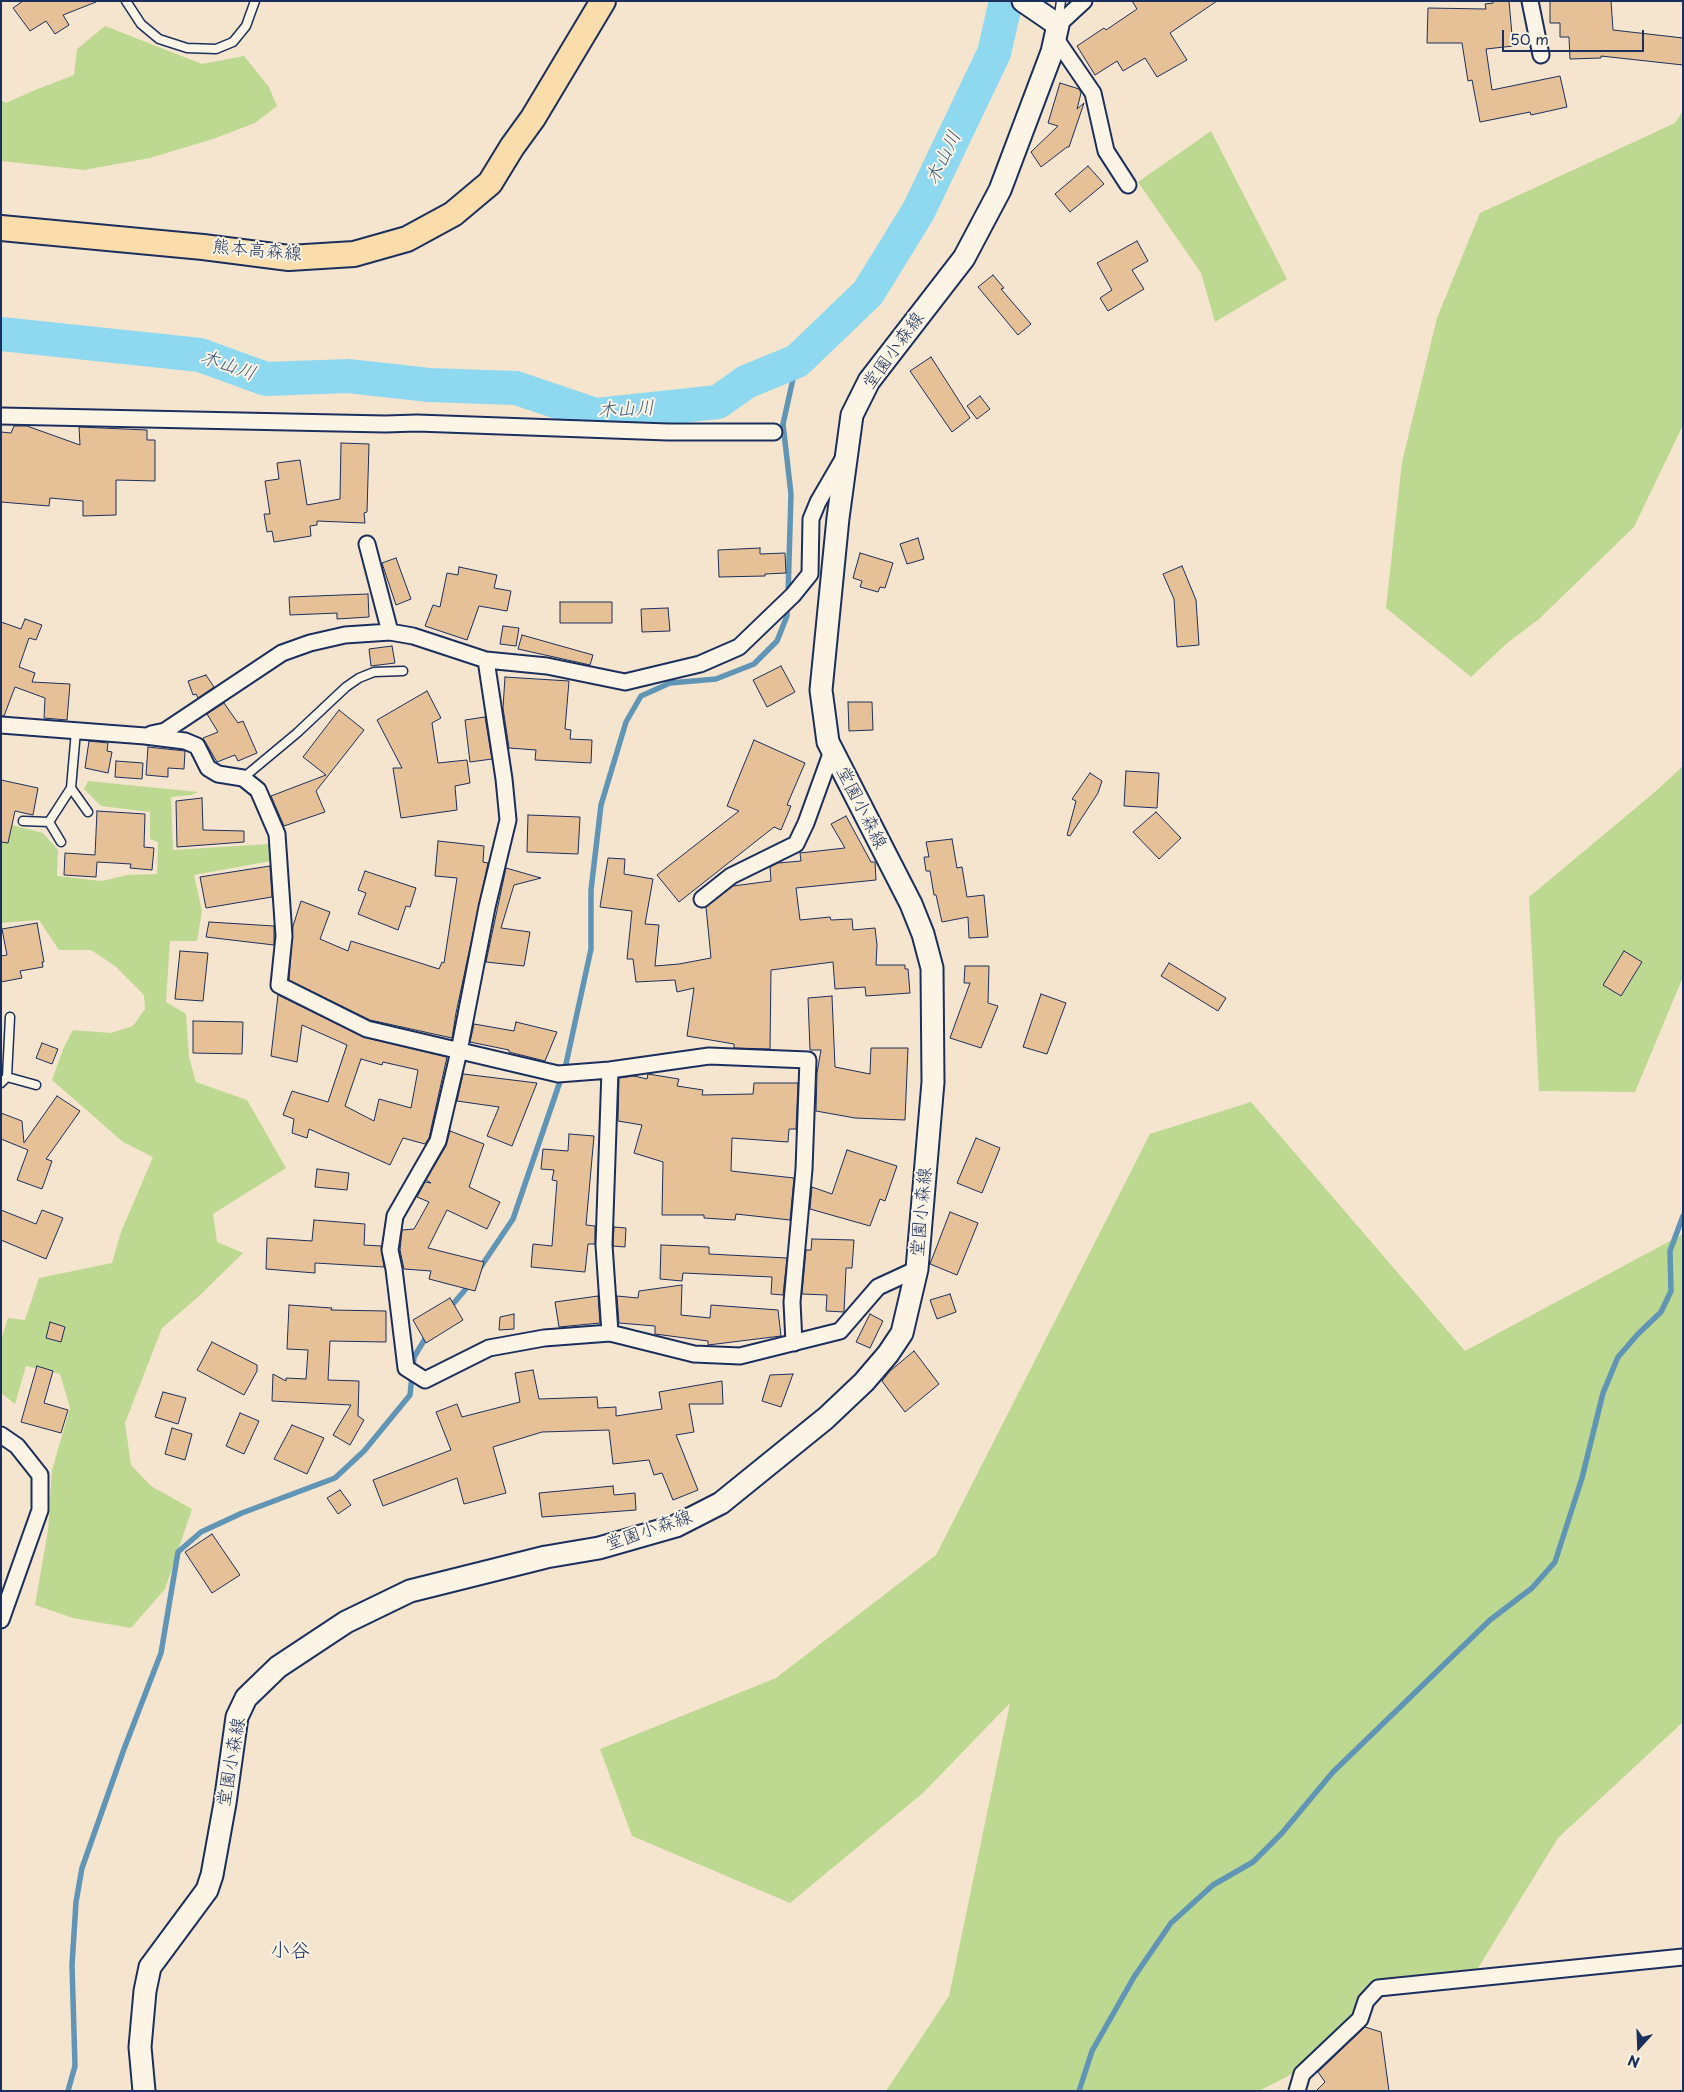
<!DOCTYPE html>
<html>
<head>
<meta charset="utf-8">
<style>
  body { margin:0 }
  #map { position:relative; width:1684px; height:2092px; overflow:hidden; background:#f5e5ce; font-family:"Playpen Sans",sans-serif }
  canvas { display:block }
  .frame { position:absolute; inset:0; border:2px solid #1b2f5e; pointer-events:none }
  .north { position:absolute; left:1614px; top:2022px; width:50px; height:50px; -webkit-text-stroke:4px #fcf5e5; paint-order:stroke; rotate:200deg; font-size:14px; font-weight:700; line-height:20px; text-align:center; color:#1b2f5e }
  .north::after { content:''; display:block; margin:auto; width:18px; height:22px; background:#1b2f5e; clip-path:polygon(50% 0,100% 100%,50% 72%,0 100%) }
  .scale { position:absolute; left:1502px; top:30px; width:142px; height:22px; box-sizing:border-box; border:2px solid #1b2f5e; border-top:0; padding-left:6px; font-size:15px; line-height:18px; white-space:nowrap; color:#1b2f5e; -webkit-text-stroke:4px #fcf5e5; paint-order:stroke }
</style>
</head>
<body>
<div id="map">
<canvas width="1684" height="2092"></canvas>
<div class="frame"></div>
<div class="north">N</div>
<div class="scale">50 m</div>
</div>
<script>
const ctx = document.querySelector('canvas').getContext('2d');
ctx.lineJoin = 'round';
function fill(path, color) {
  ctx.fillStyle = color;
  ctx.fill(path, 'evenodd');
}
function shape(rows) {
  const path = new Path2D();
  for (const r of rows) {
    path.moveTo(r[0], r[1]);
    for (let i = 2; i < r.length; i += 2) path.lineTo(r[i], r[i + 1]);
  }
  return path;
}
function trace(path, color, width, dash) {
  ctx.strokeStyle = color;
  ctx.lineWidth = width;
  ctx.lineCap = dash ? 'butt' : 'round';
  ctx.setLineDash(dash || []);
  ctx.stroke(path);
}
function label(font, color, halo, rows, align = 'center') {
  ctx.font = font + ' "Playpen Sans","Klee One",sans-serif';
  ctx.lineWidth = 4;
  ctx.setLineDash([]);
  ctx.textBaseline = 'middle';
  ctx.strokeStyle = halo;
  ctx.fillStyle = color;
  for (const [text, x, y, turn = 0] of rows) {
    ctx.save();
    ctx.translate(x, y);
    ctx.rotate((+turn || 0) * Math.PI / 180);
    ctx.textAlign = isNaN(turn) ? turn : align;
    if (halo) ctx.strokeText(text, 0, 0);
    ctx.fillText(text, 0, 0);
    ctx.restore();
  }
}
fill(shape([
  [105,26,202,64,244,56,269,87,277,106,255,123,213,139,150,158,84,170,1,161,1,100,6,103,35,90,74,75,77,49],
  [1683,111,1683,425,1634,527,1539,619,1506,644,1471,677,1386,608,1402,462,1437,318,1480,213,1675,123],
  [1211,131,1287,279,1215,322,1201,273,1138,182],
  [1683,766,1683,977,1635,1092,1539,1091,1529,897,1656,791],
  [88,781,198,792,192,795,171,797,173,850,269,844,271,861,194,875,202,911,197,941,170,941,166,1002,186,1014,189,1057,196,1082,247,1100,286,1168,213,1214,217,1242,243,1253,198,1297,162,1328,125,1423,131,1465,151,1486,192,1509,165,1589,131,1628,73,1618,35,1605,48,1530,52,1470,70,1408,60,1374,26,1366,15,1404,1,1393,1,1340,8,1318,25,1320,39,1278,112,1263,121,1232,153,1157,123,1142,52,1080,64,1047,73,1030,111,1033,133,1026,145,1009,144,995,115,966,91,950,59,950,39,920,1,923,1,822,43,833,58,850,57,876,102,881,127,875,157,874,158,842,150,839,150,812,101,806,84,789],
  [1251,1102,1465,1351,1683,1234,1683,1722,1558,1838,1475,1973,1377,1979,1363,1999,1356,2016,1298,2071,1259,2091,886,2091,949,1996,1010,1703,923,1793,790,1903,632,1836,600,1749,776,1678,936,1555,1150,1134]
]), '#bdd991');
trace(shape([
  [788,596,791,494,783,424,797,361],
  [480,1268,513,1219,566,1064,591,949,591,890,601,805,626,722,641,696,670,683,716,679,754,664,777,641,787,616,787,605],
  [448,1310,470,1284],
  [68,2091,75,2066,72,1965,76,1902,82,1868,124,1749,161,1653,178,1552,201,1532,242,1513,335,1478,364,1451,410,1395,414,1357,428,1334],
  [1079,2091,1092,2051,1134,1977,1171,1923,1213,1885,1253,1862,1282,1833,1333,1772,1490,1620,1532,1588,1555,1562,1582,1478,1603,1393,1618,1357,1638,1334,1661,1312,1671,1291,1670,1251,1683,1216]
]), '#6195b6', 5.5);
trace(shape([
  [1,334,200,355,266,379,348,376,429,385,516,388,596,415,718,402,746,382,797,361,868,293,919,210,994,53,1006,1]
]), '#8fd9f0', 34);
const building = shape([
  [23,1,96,1,96,2,63,15,69,25,55,34,46,21,30,31,13,8,23,1],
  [1132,1,1217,1,1170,33,1187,60,1157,77,1145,58,1123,71,1117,61,1095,75,1077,46,1104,28,1106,30,1137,9,1132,1],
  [1493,1,1509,1,1513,46,1486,49,1492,90,1560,76,1567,107,1531,115,1530,112,1480,122,1472,80,1468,81,1462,43,1427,43,1428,8,1486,9,1485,4,1493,3,1493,1],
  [1550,1,1611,1,1613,30,1683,38,1683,65,1601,56,1601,58,1570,59,1569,37,1560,37,1560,23,1550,23,1550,1],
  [1060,83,1079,89,1081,93,1077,109,1084,103,1069,147,1067,147,1041,167,1031,152,1058,126,1048,123,1060,83],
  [1088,166,1104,184,1070,212,1055,194,1088,166],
  [1137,241,1148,261,1132,270,1144,289,1108,311,1100,298,1112,290,1097,263,1137,241],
  [993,275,1004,288,1001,289,1031,324,1018,335,978,287,993,275],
  [931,357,970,418,952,432,910,371,931,357],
  [980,396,990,409,977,419,967,406,980,396],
  [14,426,27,426,80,445,79,427,147,430,147,440,155,440,155,481,116,480,116,515,83,516,83,501,50,498,49,506,1,502,1,432,11,433,14,426],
  [341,443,369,444,367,512,364,513,365,523,317,521,317,525,310,526,311,536,274,542,272,531,267,532,264,514,270,514,265,481,279,479,277,463,300,460,307,505,340,499,341,443],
  [918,538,924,559,907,564,900,544,918,538],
  [760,548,760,554,785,553,786,573,765,574,765,576,719,577,718,550,760,548],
  [860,553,893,563,885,588,880,587,878,592,860,587,862,581,853,578,860,553],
  [396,558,411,599,396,605,382,563,396,558],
  [1182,566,1196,600,1199,645,1177,647,1174,599,1163,574,1182,566],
  [459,567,497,575,494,588,511,591,507,611,479,606,467,640,425,626,433,605,440,607,447,573,458,575,459,567],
  [368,594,369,617,337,619,337,613,290,615,289,597,368,594],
  [560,602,612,602,612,623,560,623,560,602],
  [668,608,670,631,642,632,641,609,668,608],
  [25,619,42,625,36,640,29,638,19,667,35,673,32,682,70,684,67,720,44,718,45,698,15,687,4,716,1,716,1,622,21,629,25,619],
  [503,626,519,628,516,646,500,644,503,626],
  [522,635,593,655,590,665,518,649,522,635],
  [392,646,395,663,371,666,369,649,392,646],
  [781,666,795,692,767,707,753,680,781,666],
  [206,675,214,687,198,698,196,694,193,695,188,681,206,675],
  [505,677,569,681,565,729,571,730,570,739,592,740,591,763,535,760,536,750,509,748,503,708,505,677],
  [427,691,441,718,432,723,438,763,467,760,470,783,455,786,457,810,401,818,393,768,402,768,377,720,427,691],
  [848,702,872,702,873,730,849,731,848,702],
  [224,703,238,723,243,721,257,753,238,761,235,755,217,762,203,738,218,732,207,714,224,703],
  [339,710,364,730,316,791,325,812,284,826,271,796,326,775,303,757,339,710],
  [485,717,492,759,470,762,465,720,485,717],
  [754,740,805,763,787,805,791,806,781,830,774,827,679,902,657,875,739,811,727,806,754,740],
  [89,741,108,743,107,751,112,752,108,773,85,768,89,741],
  [148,747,185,751,184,769,168,768,168,777,146,775,148,747],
  [116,761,143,763,142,779,115,777,116,761],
  [1126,771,1159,773,1157,808,1124,806,1126,771],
  [1090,773,1102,781,1098,793,1070,836,1067,835,1076,801,1072,799,1090,773],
  [1,780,38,788,33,815,15,811,8,843,1,842,1,780],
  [202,798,203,830,244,831,244,842,177,847,176,801,202,798],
  [97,811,145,814,144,847,154,848,152,870,130,868,131,864,97,862,96,877,64,875,65,853,95,855,97,811],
  [1156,812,1181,838,1159,859,1133,832,1156,812],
  [528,815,580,817,578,854,527,852,528,815],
  [846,816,871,862,875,862,876,880,796,888,800,920,830,917,831,920,852,919,853,930,875,928,877,945,876,965,905,965,905,969,908,969,910,993,866,996,865,987,835,989,833,962,771,970,770,1049,734,1048,734,1044,687,1036,694,988,677,992,675,980,636,982,633,959,627,959,632,911,600,907,608,858,625,859,624,874,653,879,645,924,659,925,655,966,679,964,711,958,706,907,733,886,771,881,770,867,778,863,801,861,800,853,845,848,831,824,846,816],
  [952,839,957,868,962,867,967,897,984,895,988,937,969,938,968,917,942,922,936,895,934,895,930,871,926,871,924,857,929,857,926,842,952,839],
  [438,841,484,846,483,862,488,863,456,1013,452,1038,370,1020,289,980,293,926,301,901,330,912,320,939,348,951,351,941,439,969,442,962,444,963,457,878,435,876,438,841],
  [270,866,272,897,206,908,200,877,270,866],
  [506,868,541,878,514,885,501,928,530,932,524,966,486,962,506,868],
  [365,871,416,888,410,907,406,906,398,930,358,914,366,893,358,890,365,871],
  [209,922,274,926,274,945,206,937,209,922],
  [37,923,44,962,42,962,43,967,20,971,22,978,1,982,1,956,7,955,2,929,37,923],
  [180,951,208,953,203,1001,175,999,180,951],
  [1624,951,1642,962,1621,996,1603,985,1624,951],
  [1169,963,1226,998,1218,1011,1161,976,1169,963],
  [965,966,989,966,988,1003,998,1006,981,1048,950,1038,970,983,964,983,965,966],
  [1041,994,1066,1003,1047,1054,1023,1047,1041,994],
  [278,995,363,1037,447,1057,429,1138,425,1144,403,1138,390,1165,309,1129,307,1138,292,1133,294,1119,283,1115,292,1091,328,1102,347,1045,302,1025,297,1062,271,1056,278,995],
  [361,1059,382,1065,383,1062,418,1070,411,1108,379,1099,374,1121,345,1106,361,1059],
  [832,996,835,1067,870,1074,871,1048,908,1048,905,1120,855,1118,816,1111,817,1073,821,1050,810,1050,808,998,832,996],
  [193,1021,243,1022,242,1054,193,1053,193,1021],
  [516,1022,557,1032,545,1061,509,1052,509,1050,470,1042,474,1024,514,1031,516,1022],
  [42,1043,58,1049,52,1064,36,1058,42,1043],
  [463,1074,537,1083,512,1146,487,1136,499,1107,457,1101,463,1074],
  [648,1074,679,1079,677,1086,703,1090,702,1095,753,1094,754,1083,798,1083,796,1129,789,1129,788,1142,732,1138,731,1171,794,1178,790,1220,736,1214,735,1220,704,1218,704,1215,662,1215,663,1162,634,1153,642,1125,618,1121,619,1078,634,1076,647,1079,648,1074],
  [57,1096,80,1111,46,1159,52,1161,42,1189,17,1180,28,1150,1,1139,1,1113,22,1121,24,1143,57,1096],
  [450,1131,484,1144,469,1187,500,1202,487,1229,447,1210,428,1248,484,1262,475,1291,429,1279,431,1271,404,1269,400,1250,402,1230,414,1229,429,1202,417,1197,425,1182,431,1183,426,1180,446,1146,450,1131],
  [569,1134,594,1136,586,1225,595,1226,595,1244,588,1244,585,1272,531,1267,533,1244,552,1246,557,1181,552,1180,554,1170,541,1169,543,1149,568,1151,569,1134],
  [976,1138,1000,1148,982,1193,957,1183,976,1138],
  [847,1150,897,1166,885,1201,880,1199,870,1226,810,1209,812,1187,832,1194,847,1150],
  [317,1169,349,1173,347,1190,315,1187,317,1169],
  [1,1210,36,1224,42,1210,63,1218,46,1259,1,1240,1,1210],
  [950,1212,978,1223,957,1275,930,1264,950,1212],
  [314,1220,365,1224,364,1245,381,1246,384,1267,315,1263,315,1273,266,1269,267,1238,312,1241,314,1220],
  [614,1227,626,1228,625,1247,613,1246,614,1227],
  [812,1239,854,1240,852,1268,846,1268,844,1312,826,1311,827,1295,802,1294,806,1250,811,1250,812,1239],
  [661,1245,709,1247,709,1254,787,1258,783,1295,771,1294,772,1277,683,1273,682,1281,660,1279,661,1245],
  [682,1285,681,1315,710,1318,711,1305,778,1310,781,1336,708,1345,708,1341,655,1334,655,1326,619,1323,617,1296,638,1298,639,1291,682,1285],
  [950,1294,956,1312,937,1319,930,1300,950,1294],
  [598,1296,600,1323,559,1327,555,1302,598,1296],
  [450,1298,463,1320,426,1343,413,1320,450,1298],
  [289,1305,332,1308,331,1310,386,1311,386,1342,330,1341,328,1380,359,1381,358,1416,364,1420,350,1445,333,1435,351,1405,272,1401,273,1374,286,1381,286,1378,306,1379,308,1350,287,1349,289,1305],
  [514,1314,514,1329,499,1330,500,1317,514,1314],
  [870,1314,883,1321,870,1348,856,1342,870,1314],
  [50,1322,65,1327,61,1342,46,1338,50,1322],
  [212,1342,257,1365,257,1371,244,1395,197,1370,212,1342],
  [914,1351,939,1384,905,1412,882,1381,890,1371,914,1351],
  [37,1366,53,1371,44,1403,68,1410,61,1433,21,1422,37,1366],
  [533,1370,539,1399,597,1397,598,1408,616,1407,616,1416,662,1409,659,1392,722,1381,723,1404,689,1404,694,1432,676,1435,698,1490,673,1500,662,1473,654,1475,649,1460,613,1464,609,1430,542,1432,493,1447,506,1493,464,1504,457,1478,383,1506,373,1480,451,1450,436,1412,457,1404,462,1417,520,1402,515,1373,533,1370],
  [793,1374,781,1407,762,1401,770,1375,793,1374],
  [163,1392,186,1398,178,1424,155,1417,163,1392],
  [240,1413,259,1421,244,1454,226,1446,240,1413],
  [292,1425,324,1438,307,1474,274,1459,292,1425],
  [172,1428,192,1434,185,1460,165,1454,172,1428],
  [613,1486,614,1495,635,1493,636,1510,542,1517,539,1493,613,1486],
  [340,1490,351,1505,338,1514,327,1498,340,1490],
  [212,1534,240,1575,212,1593,185,1552,212,1534],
  [1365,2027,1381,2032,1389,2091,1316,2091,1325,2082,1318,2072,1365,2027]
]);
fill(building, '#e6c197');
trace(building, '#1b2f5e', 1);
const lane = shape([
  [126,1,141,24,159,39,187,48,216,49,233,42,246,26,255,1],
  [1058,22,1061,1],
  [76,731,71,788,88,812],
  [243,778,297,733,346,687,359,678,374,672,403,671],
  [23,821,49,822],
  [61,842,49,822,71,788],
  [7,1077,10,1017],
  [1,1083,7,1077,36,1085]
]);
const street = shape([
  [1530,1,1541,55],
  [1058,25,1084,1],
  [1056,39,1093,93,1106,151,1128,185],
  [1,416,385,424,417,423,668,432,774,432],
  [367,544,390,632],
  [486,660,504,779,508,820,487,907,459,1051,438,1141,395,1216,390,1250,394,1269,406,1368,425,1380,489,1348,544,1338,610,1333,694,1354,740,1356,840,1331,878,1287,917,1269],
  [1,725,145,736,185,741,197,746,208,768,218,774,243,778,258,790,277,834,284,936,279,985,367,1029,558,1074,610,1070,709,1056,808,1060,804,1169,792,1302,794,1343],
  [151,734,165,731,282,653,310,643,345,635,390,632,413,636,486,660,547,666,625,682,700,664,739,647,793,595,810,574,811,519,818,502,843,459],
  [702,899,731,876,796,844,806,823,832,751],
  [610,1070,604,1245,610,1333],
  [1,1435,17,1446,40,1475,40,1510,1,1620],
  [1297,2091,1302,2074,1360,2019,1366,2001,1378,1988,1683,1957]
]);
const secondary = shape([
  [144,2091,140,2047,145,1991,150,1967,207,1890,212,1875,225,1803,237,1717,246,1698,278,1667,346,1622,410,1591,546,1557,599,1548,676,1526,721,1503,826,1418,864,1382,888,1354,902,1333,917,1269,933,1082,932,968,923,934,911,904,828,742,821,690,838,518,852,415,869,381,964,258,1000,190,1052,52,1058,25,1023,1]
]);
const primary = shape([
  [1,228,203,247,289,258,354,254,407,239,453,214,490,183,512,147,533,118,603,1]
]);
trace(lane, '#1b2f5e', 11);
trace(street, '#1b2f5e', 19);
trace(secondary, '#1b2f5e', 25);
trace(primary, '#1b2f5e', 28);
trace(lane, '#fcf5e5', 8);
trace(street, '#fcf5e5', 15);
trace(secondary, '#fcf5e5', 21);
trace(primary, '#faddab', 24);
label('18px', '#1b2f5e', '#fcf5e5', [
  ["熊本高森線",257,251,5],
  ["堂園小森線",894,351,-54],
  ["堂園小森線",861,808,63],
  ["堂園小森線",922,1212,-85],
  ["堂園小森線",649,1531,-19],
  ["堂園小森線",232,1762,-80]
]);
label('italic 19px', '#385a82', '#fcf5e5', [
  ["木山川",944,158,-64],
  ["木山川",228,366,19],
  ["木山川",626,410,-3]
]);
label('20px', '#1b2f5e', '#fcf5e5', [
  ["小谷",290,1951]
]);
</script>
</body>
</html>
